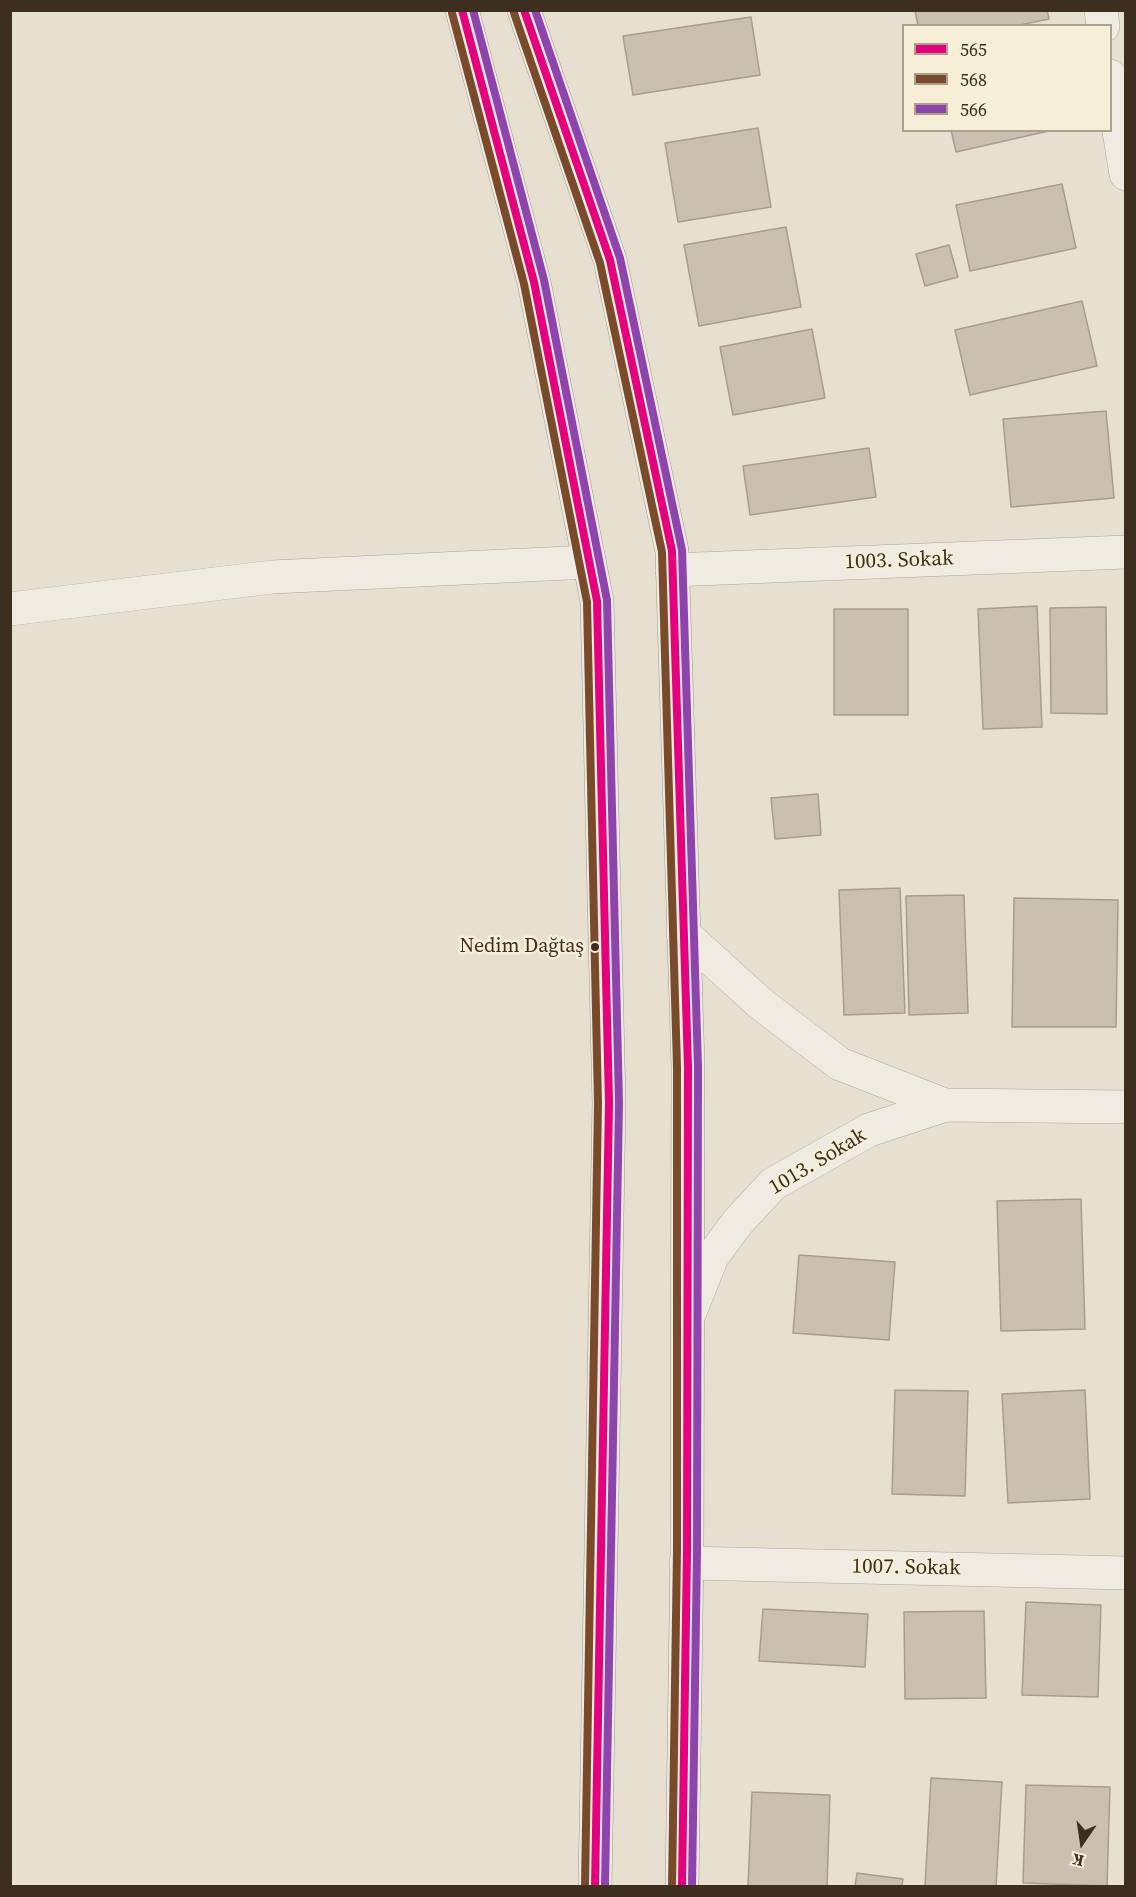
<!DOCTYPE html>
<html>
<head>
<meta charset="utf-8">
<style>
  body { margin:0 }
  #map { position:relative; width:1136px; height:1897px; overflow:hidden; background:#e7e0d1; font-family:"Source Serif 4",serif }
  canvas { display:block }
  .frame { position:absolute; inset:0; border:12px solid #3d2e20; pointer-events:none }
  .legend { position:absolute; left:902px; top:24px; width:210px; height:108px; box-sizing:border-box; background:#f7eed8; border:2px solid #ada18e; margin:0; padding:8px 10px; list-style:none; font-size:18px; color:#3d2e20 }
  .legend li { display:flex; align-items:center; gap:12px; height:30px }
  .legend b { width:30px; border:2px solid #ada18e }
  .north { position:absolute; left:1052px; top:1813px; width:60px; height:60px; -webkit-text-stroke:4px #f7eed8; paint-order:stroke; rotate:193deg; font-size:16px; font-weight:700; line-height:24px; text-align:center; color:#3d2e20 }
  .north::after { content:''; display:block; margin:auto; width:21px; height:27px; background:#3d2e20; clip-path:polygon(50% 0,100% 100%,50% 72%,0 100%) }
</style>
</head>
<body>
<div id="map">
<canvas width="1136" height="1897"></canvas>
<div class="frame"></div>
<ul class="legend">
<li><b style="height:8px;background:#e5007d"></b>565</li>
<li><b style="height:8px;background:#7a4b2a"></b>568</li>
<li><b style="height:8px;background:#8e44ad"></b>566</li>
</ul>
<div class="north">K</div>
</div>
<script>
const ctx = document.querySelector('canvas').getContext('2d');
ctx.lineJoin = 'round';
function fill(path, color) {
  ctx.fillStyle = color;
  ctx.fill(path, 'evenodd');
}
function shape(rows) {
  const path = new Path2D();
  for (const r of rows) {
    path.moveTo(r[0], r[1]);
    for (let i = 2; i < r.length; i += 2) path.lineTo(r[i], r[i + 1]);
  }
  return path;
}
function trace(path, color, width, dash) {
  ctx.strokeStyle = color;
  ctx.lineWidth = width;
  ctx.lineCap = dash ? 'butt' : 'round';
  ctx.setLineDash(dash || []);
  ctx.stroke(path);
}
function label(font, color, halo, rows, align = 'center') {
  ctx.font = font + ' "Source Serif 4",serif';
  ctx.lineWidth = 5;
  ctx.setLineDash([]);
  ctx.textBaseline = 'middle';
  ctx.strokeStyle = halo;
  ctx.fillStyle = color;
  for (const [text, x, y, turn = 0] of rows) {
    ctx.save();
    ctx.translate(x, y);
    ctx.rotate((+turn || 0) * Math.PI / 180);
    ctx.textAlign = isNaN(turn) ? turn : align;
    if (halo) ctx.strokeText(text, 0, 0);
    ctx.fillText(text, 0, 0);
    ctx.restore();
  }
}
const building = shape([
  [915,10,1047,10,1049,19,1015,26,918,26,915,10],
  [751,17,760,75,633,95,623,36,751,17],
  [758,128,771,207,678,222,665,143,758,128],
  [951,130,1053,130,956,152,951,130],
  [1062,184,1076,248,970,271,956,205,1062,184],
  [786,227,801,307,699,326,684,245,786,227],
  [949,245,958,277,925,286,916,254,949,245],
  [1082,301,1097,366,970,395,955,330,1082,301],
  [812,329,825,398,733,415,720,347,812,329],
  [1106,411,1114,498,1011,507,1003,419,1106,411],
  [869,448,876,497,750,515,743,466,869,448],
  [1037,606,1042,727,983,729,978,609,1037,606],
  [1106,607,1107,714,1051,713,1050,608,1106,607],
  [834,609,908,609,908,715,834,715,834,609],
  [818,794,821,835,775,839,771,798,818,794],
  [900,888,905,1013,844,1015,839,890,900,888],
  [964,895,968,1013,909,1015,906,896,964,895],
  [1014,898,1118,900,1116,1027,1012,1027,1014,898],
  [1081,1199,1085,1329,1001,1331,997,1201,1081,1199],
  [799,1255,895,1262,889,1340,793,1333,799,1255],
  [895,1390,968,1391,965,1496,892,1494,895,1390],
  [1085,1390,1090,1499,1008,1503,1002,1394,1085,1390],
  [1026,1602,1101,1605,1098,1697,1022,1695,1026,1602],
  [763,1609,868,1614,865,1667,759,1661,763,1609],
  [984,1611,986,1698,905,1699,904,1612,984,1611],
  [931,1778,1002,1782,996,1886,925,1886,931,1778],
  [1026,1785,1110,1787,1107,1886,1023,1883,1026,1785],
  [752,1792,830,1795,827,1886,748,1886,752,1792],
  [857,1873,903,1879,902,1886,855,1886,857,1873]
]);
fill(building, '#cbbfb2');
trace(building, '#a89c90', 1.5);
const minor = shape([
  [1101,10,1103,26],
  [1110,76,1126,174],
  [672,570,1126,552],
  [10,609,272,577,589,562],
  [683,933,761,1004,840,1064,945,1105,869,1130,773,1184,737,1223,712,1257,688,1317],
  [945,1105,1126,1107],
  [686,1563,1126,1573]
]);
const secondary = shape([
  [462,10,534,282,597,601,609,1103,595,1886],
  [524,10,610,260,672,551,688,1067,687,1550,682,1886]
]);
trace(minor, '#ada599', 34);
trace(secondary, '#9c958a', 34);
trace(minor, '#efebe3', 33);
trace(secondary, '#efebe3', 33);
trace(shape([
  [462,10,534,282,597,601,609,1103,595,1886],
  [524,10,610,260,672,551,688,1067,687,1550,682,1886]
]), '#e5007d', 8);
trace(shape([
  [452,13,524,284,587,602,598,1103,585,1886],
  [514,13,600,263,662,552,677,1067,677,1550,672,1886]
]), '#7a4b2a', 8);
trace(shape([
  [473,10,544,280,607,600,619,1103,605,1886],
  [535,10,620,258,682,550,698,1067,697,1550,692,1886]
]), '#8e44ad', 8);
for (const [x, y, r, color] of [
  [595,947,5,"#3d2e20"]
]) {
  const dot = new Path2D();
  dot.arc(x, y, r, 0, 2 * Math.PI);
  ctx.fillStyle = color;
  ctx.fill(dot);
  trace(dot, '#f7eed8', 2);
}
label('20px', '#3d2e20', '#f7eed8', [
  ["Nedim Dağtaş",584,947]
], 'right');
label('21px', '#3d2e20', '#f7eed8', [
  ["1003. Sokak",899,561,-2],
  ["1013. Sokak",818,1162,-31],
  ["1007. Sokak",906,1568,1]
]);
</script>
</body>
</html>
